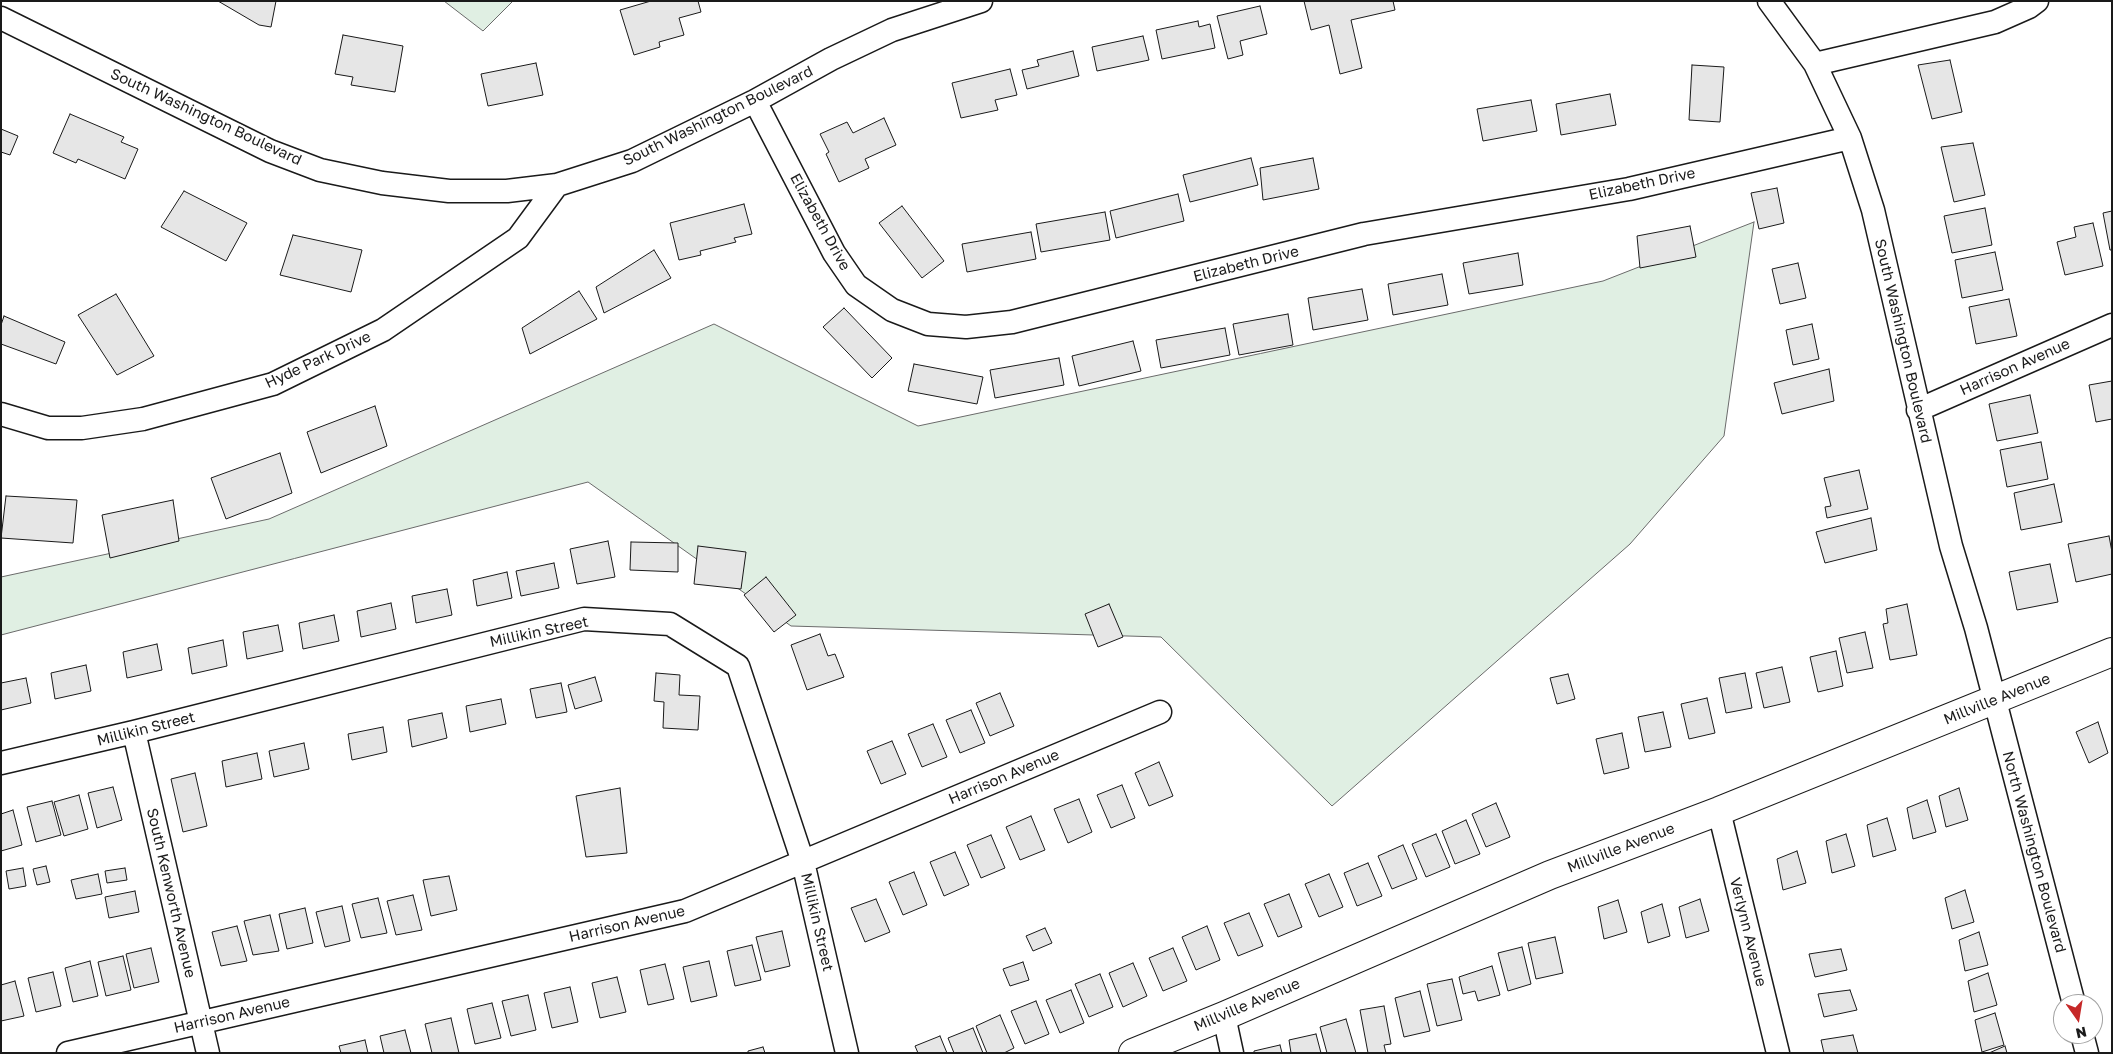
<!DOCTYPE html>
<html>
<head>
<meta charset="utf-8">
<style>
  body { margin:0 }
  #map { position:relative; width:2113px; height:1054px; overflow:hidden; background:#fff; font-family:"Golos Text",sans-serif }
  canvas { display:block }
  .frame { position:absolute; inset:0; border:2px solid #1a1a1a; pointer-events:none }
  .north { position:absolute; left:2053px; top:994px; width:50px; height:50px; box-sizing:border-box; background:#fff; border:1px solid #a3a3a3; border-radius:50%; rotate:167deg; font-size:14px; font-weight:700; line-height:20px; text-align:center; color:#1a1a1a }
  .north::after { content:''; display:block; margin:auto; width:18px; height:22px; background:#c62828; clip-path:polygon(50% 0,100% 100%,50% 72%,0 100%) }
</style>
</head>
<body>
<div id="map">
<canvas width="2113" height="1054"></canvas>
<div class="frame"></div>
<div class="north">N</div>
</div>
<script>
const ctx = document.querySelector('canvas').getContext('2d');
ctx.lineJoin = 'round';
function fill(path, color) {
  ctx.fillStyle = color;
  ctx.fill(path, 'evenodd');
}
function shape(rows) {
  const path = new Path2D();
  for (const r of rows) {
    path.moveTo(r[0], r[1]);
    for (let i = 2; i < r.length; i += 2) path.lineTo(r[i], r[i + 1]);
  }
  return path;
}
function trace(path, color, width, dash) {
  ctx.strokeStyle = color;
  ctx.lineWidth = width;
  ctx.lineCap = dash ? 'butt' : 'round';
  ctx.setLineDash(dash || []);
  ctx.stroke(path);
}
function label(font, color, halo, rows, align = 'center') {
  ctx.font = font + ' "Golos Text",sans-serif';
  ctx.lineWidth = 4;
  ctx.setLineDash([]);
  ctx.textBaseline = 'middle';
  ctx.strokeStyle = halo;
  ctx.fillStyle = color;
  for (const [text, x, y, turn = 0] of rows) {
    ctx.save();
    ctx.translate(x, y);
    ctx.rotate((+turn || 0) * Math.PI / 180);
    ctx.textAlign = isNaN(turn) ? turn : align;
    if (halo) ctx.strokeText(text, 0, 0);
    ctx.fillText(text, 0, 0);
    ctx.restore();
  }
}
const green = shape([
  [444,1,513,1,483,31,444,1],
  [1754,222,1724,436,1630,544,1332,806,1161,637,791,626,588,482,1,635,1,577,269,519,714,324,918,426,1603,281,1754,222]
]);
fill(green, '#e0efe3');
trace(green, '#6a6a6a', 1);
const building = shape([
  [218,1,276,1,271,27,259,25,218,1],
  [651,1,698,1,701,12,679,18,684,35,659,42,660,47,634,55,620,10,651,1],
  [1304,1,1393,1,1395,10,1351,20,1362,68,1340,74,1329,25,1311,30,1304,1],
  [1260,6,1267,34,1240,41,1243,55,1228,59,1217,16,1260,6],
  [1198,21,1199,27,1210,24,1215,48,1162,59,1156,30,1198,21],
  [343,35,403,46,395,92,351,85,353,77,335,74,343,35],
  [1143,36,1149,60,1097,71,1092,47,1143,36],
  [1073,51,1079,76,1027,89,1022,70,1039,66,1037,60,1073,51],
  [1950,60,1962,112,1932,119,1918,65,1950,60],
  [536,63,543,95,488,106,481,74,536,63],
  [1692,65,1724,67,1720,122,1689,120,1692,65],
  [1010,69,1017,95,995,100,998,110,961,118,952,83,1010,69],
  [1610,94,1616,125,1561,135,1556,104,1610,94],
  [1531,100,1537,131,1483,141,1477,109,1531,100],
  [70,114,124,137,121,142,138,149,125,179,78,159,76,163,53,153,70,114],
  [884,118,896,145,865,159,869,168,839,182,826,154,829,152,820,134,847,122,853,133,884,118],
  [1,129,18,136,10,155,1,152,1,129],
  [1973,143,1985,195,1954,202,1941,147,1973,143],
  [1251,158,1258,185,1190,202,1183,175,1251,158],
  [1313,158,1319,189,1263,200,1260,168,1313,158],
  [1777,188,1784,223,1759,229,1751,193,1777,188],
  [184,191,247,223,226,261,161,227,184,191],
  [1178,194,1184,221,1116,238,1110,211,1178,194],
  [744,204,752,234,734,238,736,242,700,251,701,255,679,260,670,223,744,204],
  [902,206,944,261,922,278,879,223,902,206],
  [1985,208,1992,245,1952,253,1944,216,1985,208],
  [2112,211,2112,250,2110,250,2103,213,2112,211],
  [1105,212,1110,240,1041,252,1036,224,1105,212],
  [2093,223,2103,266,2065,275,2057,242,2076,237,2074,227,2093,223],
  [1690,226,1696,257,1640,268,1637,236,1690,226],
  [1031,232,1036,259,967,272,962,244,1031,232],
  [293,235,362,250,351,292,280,275,293,235],
  [654,250,671,278,604,313,596,287,654,250],
  [1995,252,2003,290,1962,298,1955,260,1995,252],
  [1518,253,1523,285,1469,294,1463,263,1518,253],
  [1798,263,1806,298,1780,304,1772,269,1798,263],
  [1442,274,1448,305,1393,315,1388,284,1442,274],
  [1362,289,1368,320,1313,330,1308,298,1362,289],
  [579,291,597,319,530,354,522,328,579,291],
  [116,294,154,356,117,375,78,315,116,294],
  [2009,299,2017,336,1976,344,1969,307,2009,299],
  [844,308,892,358,872,378,823,327,844,308],
  [1288,314,1293,345,1239,355,1233,324,1288,314],
  [4,316,65,342,56,364,1,344,1,325,4,316],
  [1812,324,1819,359,1793,365,1786,330,1812,324],
  [1225,328,1230,355,1161,368,1156,340,1225,328],
  [1133,341,1141,371,1079,386,1072,356,1133,341],
  [1059,358,1064,385,995,398,990,370,1059,358],
  [914,364,983,377,977,404,908,391,914,364],
  [1829,369,1834,401,1782,414,1774,383,1829,369],
  [2112,381,2112,419,2096,422,2089,385,2112,381],
  [2030,395,2038,433,1997,441,1989,404,2030,395],
  [375,406,387,446,321,473,307,432,375,406],
  [2041,442,2048,479,2007,487,2000,450,2041,442],
  [280,453,292,493,226,519,211,478,280,453],
  [1859,470,1868,509,1827,518,1825,507,1831,506,1824,478,1859,470],
  [2054,484,2062,522,2021,530,2014,493,2054,484],
  [6,496,77,500,73,543,1,538,6,496],
  [173,500,179,541,110,558,102,515,173,500],
  [1871,518,1877,550,1825,563,1816,532,1871,518],
  [2109,536,2112,552,2112,574,2076,582,2068,544,2109,536],
  [608,541,615,577,577,584,570,549,608,541],
  [631,542,678,543,678,572,630,570,631,542],
  [698,546,746,552,741,589,694,584,698,546],
  [554,563,559,588,521,596,516,571,554,563],
  [2050,564,2058,602,2017,610,2009,572,2050,564],
  [507,572,512,598,477,606,473,580,507,572],
  [766,577,796,615,774,632,744,595,766,577],
  [447,589,452,615,416,623,412,596,447,589],
  [391,603,396,629,361,637,357,611,391,603],
  [1109,604,1123,637,1098,647,1085,614,1109,604],
  [1907,604,1917,655,1890,660,1883,624,1888,623,1886,609,1907,604],
  [334,615,339,641,303,649,299,623,334,615],
  [278,625,283,651,247,659,243,632,278,625],
  [1865,632,1873,668,1847,673,1839,638,1865,632],
  [820,634,828,656,835,654,844,677,807,690,791,645,820,634],
  [223,640,227,666,192,674,188,648,223,640],
  [157,644,162,670,127,678,123,652,157,644],
  [1836,651,1843,686,1818,692,1810,657,1836,651],
  [86,665,91,691,55,699,51,673,86,665],
  [1782,667,1790,702,1764,708,1756,673,1782,667],
  [656,673,680,675,679,695,700,696,698,730,663,728,664,702,654,701,656,673],
  [1745,673,1752,708,1726,713,1719,678,1745,673],
  [1568,674,1575,699,1557,704,1550,678,1568,674],
  [595,677,602,701,575,709,568,685,595,677],
  [26,678,31,703,1,710,1,683,26,678],
  [561,683,567,712,536,718,530,689,561,683],
  [1000,693,1014,726,990,736,976,703,1000,693],
  [1707,698,1715,733,1689,739,1681,704,1707,698],
  [501,699,506,724,470,732,466,706,501,699],
  [971,710,985,743,960,753,946,720,971,710],
  [1663,712,1671,747,1645,752,1638,717,1663,712],
  [442,713,447,738,412,747,408,720,442,713],
  [2098,722,2108,753,2089,763,2076,732,2098,722],
  [933,724,947,757,922,767,908,734,933,724],
  [383,727,387,752,352,760,348,734,383,727],
  [1622,733,1629,768,1604,774,1596,739,1622,733],
  [892,741,906,774,881,784,867,751,892,741],
  [304,743,309,769,274,777,269,751,304,743],
  [257,753,262,779,226,787,222,761,257,753],
  [1159,762,1173,796,1149,806,1135,773,1159,762],
  [195,773,207,826,183,832,171,779,195,773],
  [1122,785,1135,818,1111,828,1097,795,1122,785],
  [113,787,122,820,97,828,88,793,113,787],
  [620,788,627,853,586,857,576,796,620,788],
  [1959,788,1968,820,1946,827,1939,796,1959,788],
  [79,795,88,829,64,836,54,802,79,795],
  [1079,799,1092,832,1068,843,1054,809,1079,799],
  [1927,800,1936,832,1913,839,1907,808,1927,800],
  [52,801,61,835,36,842,27,807,52,801],
  [1496,803,1510,837,1486,847,1472,814,1496,803],
  [13,810,22,845,1,851,1,814,13,810],
  [1031,816,1045,850,1020,860,1006,827,1031,816],
  [1887,818,1896,850,1873,857,1867,825,1887,818],
  [1466,820,1480,854,1455,864,1442,831,1466,820],
  [1436,834,1450,867,1426,877,1412,844,1436,834],
  [1846,834,1855,866,1832,873,1826,841,1846,834],
  [991,835,1005,868,981,878,967,845,991,835],
  [1403,845,1417,879,1392,889,1378,856,1403,845],
  [1797,851,1806,883,1783,890,1777,859,1797,851],
  [955,852,969,885,944,896,930,862,955,852],
  [1368,863,1382,896,1357,906,1344,873,1368,863],
  [46,866,50,882,37,885,33,869,46,866],
  [23,868,26,886,9,889,6,871,23,868],
  [125,868,127,880,107,883,105,871,125,868],
  [914,872,927,905,903,915,889,882,914,872],
  [98,874,102,894,76,899,71,880,98,874],
  [1329,874,1343,907,1319,917,1305,884,1329,874],
  [449,876,457,910,431,916,423,880,449,876],
  [1965,890,1974,922,1952,929,1945,898,1965,890],
  [135,891,139,912,109,918,105,897,135,891],
  [1289,894,1302,927,1278,937,1264,904,1289,894],
  [413,895,422,930,396,935,387,901,413,895],
  [378,898,387,933,361,938,352,904,378,898],
  [876,899,890,932,865,942,851,908,876,899],
  [1700,899,1709,931,1686,938,1679,907,1700,899],
  [1618,900,1627,932,1604,939,1598,907,1618,900],
  [1662,904,1670,936,1648,943,1641,912,1662,904],
  [342,906,350,941,325,947,316,912,342,906],
  [305,908,313,943,287,949,279,914,305,908],
  [1249,913,1263,946,1238,956,1224,923,1249,913],
  [270,915,279,951,253,955,244,921,270,915],
  [237,926,247,961,221,966,212,932,237,926],
  [1207,926,1220,960,1196,970,1182,937,1207,926],
  [1045,928,1052,943,1033,951,1026,936,1045,928],
  [782,931,790,966,765,972,756,937,782,931],
  [1979,932,1988,965,1965,971,1959,940,1979,932],
  [1555,937,1563,973,1536,979,1528,943,1555,937],
  [752,945,761,980,735,986,727,951,752,945],
  [1522,947,1531,984,1508,991,1498,953,1522,947],
  [151,948,159,982,134,988,126,954,151,948],
  [1173,948,1187,981,1163,991,1149,958,1173,948],
  [1841,949,1847,970,1815,977,1809,954,1841,949],
  [123,956,131,990,106,996,98,962,123,956],
  [90,961,98,996,73,1002,65,968,90,961],
  [709,961,717,996,691,1002,683,967,709,961],
  [1023,962,1029,980,1010,986,1003,969,1023,962],
  [1133,963,1147,996,1123,1007,1109,973,1133,963],
  [665,964,674,999,648,1005,640,970,665,964],
  [1492,966,1500,995,1478,1001,1475,991,1463,994,1459,977,1492,966],
  [53,972,61,1006,36,1012,28,978,53,972],
  [1988,973,1997,1005,1974,1012,1968,981,1988,973],
  [1100,974,1113,1007,1089,1017,1075,984,1100,974],
  [617,977,626,1012,600,1018,592,983,617,977],
  [1452,979,1462,1020,1437,1026,1427,984,1452,979],
  [15,981,24,1016,1,1021,1,985,15,981],
  [570,987,578,1022,552,1028,544,993,570,987],
  [1071,990,1084,1023,1060,1033,1046,1000,1071,990],
  [1850,990,1857,1010,1824,1017,1818,994,1850,990],
  [1420,991,1430,1031,1404,1037,1395,998,1420,991],
  [528,995,536,1030,511,1036,502,1001,528,995],
  [1036,1001,1049,1034,1025,1044,1011,1011,1036,1001],
  [492,1003,501,1038,475,1044,467,1009,492,1003],
  [1384,1006,1391,1044,1384,1045,1386,1053,1368,1053,1360,1010,1384,1006],
  [1995,1013,2004,1045,1982,1052,1975,1020,1995,1013],
  [1000,1015,1014,1048,1004,1053,987,1053,976,1026,1000,1015],
  [451,1018,459,1053,432,1053,425,1024,451,1018],
  [1346,1019,1356,1053,1327,1053,1320,1027,1346,1019],
  [973,1028,983,1053,954,1053,948,1038,973,1028],
  [405,1030,411,1053,384,1053,380,1036,405,1030],
  [1316,1034,1321,1053,1291,1053,1289,1040,1316,1034],
  [1853,1035,1858,1053,1824,1053,1821,1040,1853,1035],
  [940,1036,947,1053,918,1053,915,1046,940,1036],
  [365,1040,368,1053,341,1053,339,1046,365,1040],
  [1280,1045,1282,1053,1254,1053,1254,1051,1280,1045],
  [2005,1046,2007,1053,1989,1053,2005,1046],
  [763,1047,765,1053,748,1053,748,1051,763,1047]
]);
fill(building, '#e6e6e6');
trace(building, '#1a1a1a', 1);
const minor = shape([
  [1769,1,1815,64,1850,138,1873,210,1951,546,1976,628,2074,1004],
  [1,18,270,151,320,170,382,183,449,191,507,191,557,185,632,161,755,101,831,59,892,30,981,1],
  [1815,64,1995,22,2029,7,2037,1],
  [755,101,834,253,856,285,892,310,928,324,966,327,1012,322,1364,234,1629,189,1850,138],
  [1918,410,2112,325],
  [1,414,48,428,82,428,143,419,273,384,383,330,518,238,557,185],
  [134,732,208,1053],
  [1,763,134,732,584,619,670,624,738,666,803,862,847,1053],
  [1719,811,1778,1053],
  [1224,1016,1232,1053],
  [2082,1034,2087,1053],
  [68,1053,685,911,1160,712]
]);
const major = shape([
  [1133,1053,1224,1016,1550,875,1719,811,2112,652]
]);
trace(minor, '#1a1a1a', 25);
trace(major, '#1a1a1a', 30);
trace(minor, '#fff', 22);
trace(major, '#fff', 28);
label('15px', '#1a1a1a', '#fff', [
  ["South Washington Boulevard",718,116,-26],
  ["South Washington Boulevard",206,117,25],
  ["Elizabeth Drive",1642,184,-12],
  ["Elizabeth Drive",820,222,61],
  ["Elizabeth Drive",1246,264,-14],
  ["South Washington Boulevard",1903,341,77],
  ["Hyde Park Drive",318,360,-25],
  ["Harrison Avenue",2015,367,-24],
  ["Millikin Street",539,632,-12],
  ["Millville Avenue",1997,699,-22],
  ["Millikin Street",146,729,-14],
  ["Harrison Avenue",1004,777,-23],
  ["Millville Avenue",1621,848,-21],
  ["North Washington Boulevard",2034,852,75],
  ["South Kenworth Avenue",171,893,77],
  ["Millikin Street",817,922,77],
  ["Harrison Avenue",627,924,-13],
  ["Verlynn Avenue",1748,932,76],
  ["Millville Avenue",1247,1005,-23],
  ["Harrison Avenue",232,1015,-13]
]);
</script>
</body>
</html>
